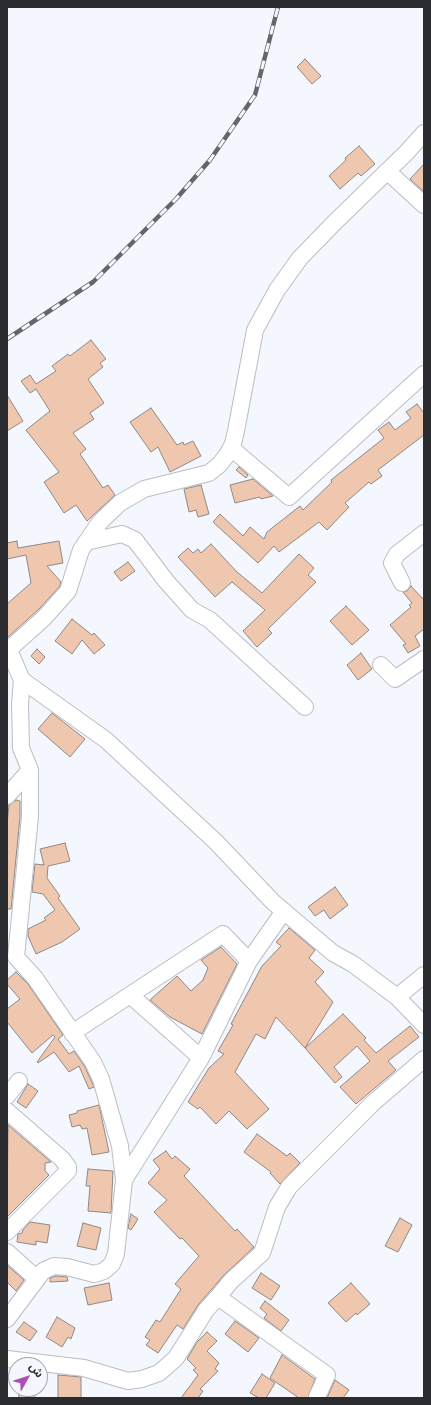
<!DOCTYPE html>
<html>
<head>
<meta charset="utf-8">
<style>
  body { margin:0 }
  #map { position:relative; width:431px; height:1405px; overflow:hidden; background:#f4f7fe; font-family:Manrope,"Noto Sans Arabic",sans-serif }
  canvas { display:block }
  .frame { position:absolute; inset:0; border:8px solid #2b2c2f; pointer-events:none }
  .north { position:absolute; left:8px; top:1357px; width:40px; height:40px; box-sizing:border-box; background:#f4f7fe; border:1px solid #a4a6ab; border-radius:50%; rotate:51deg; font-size:11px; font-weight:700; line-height:16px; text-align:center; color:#2b2c2f }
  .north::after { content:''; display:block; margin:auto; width:14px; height:18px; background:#ad4fb8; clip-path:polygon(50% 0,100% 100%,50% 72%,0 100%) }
</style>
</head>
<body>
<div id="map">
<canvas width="431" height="1405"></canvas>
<div class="frame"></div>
<div class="north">ش</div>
</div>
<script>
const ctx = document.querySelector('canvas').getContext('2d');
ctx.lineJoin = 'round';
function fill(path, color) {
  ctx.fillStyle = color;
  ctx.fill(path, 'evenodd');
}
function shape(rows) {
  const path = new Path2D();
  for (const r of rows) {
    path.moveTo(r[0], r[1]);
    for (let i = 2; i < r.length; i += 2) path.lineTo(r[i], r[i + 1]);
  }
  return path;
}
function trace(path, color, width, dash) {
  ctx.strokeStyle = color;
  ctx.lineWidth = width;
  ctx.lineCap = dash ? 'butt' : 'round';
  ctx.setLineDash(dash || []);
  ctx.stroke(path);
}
const building = shape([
  [305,59,321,76,312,84,297,67,305,59],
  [359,146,375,164,361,176,358,173,340,189,329,176,346,160,345,158,359,146],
  [424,164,424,192,410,179,424,164],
  [91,340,106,359,100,363,103,367,88,379,104,403,90,413,94,419,73,433,86,449,80,454,103,488,108,485,115,495,87,521,76,505,64,513,44,482,59,472,26,430,50,411,36,389,30,393,21,381,30,375,36,384,56,371,52,366,68,354,70,356,91,340],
  [7,395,23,421,7,431,7,395],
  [417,404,424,413,424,435,378,470,382,476,371,484,369,482,345,503,349,507,327,530,319,522,279,552,274,546,258,563,213,522,220,514,243,536,250,527,264,539,267,532,300,506,303,510,332,482,331,480,384,438,378,430,389,422,395,430,411,418,406,412,417,404],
  [151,408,177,445,183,442,184,445,193,441,201,456,170,472,158,447,151,452,130,422,151,408],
  [239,467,248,475,246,478,236,470,239,467],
  [253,479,273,496,261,499,260,497,235,503,230,485,253,479],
  [201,485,209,514,198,517,196,510,189,512,184,489,201,485],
  [17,541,18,548,59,541,63,563,47,566,61,582,60,586,39,609,7,638,7,604,31,583,26,555,7,559,7,543,17,541],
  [211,544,236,571,262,593,299,554,314,568,308,575,316,582,268,629,272,633,257,647,243,631,265,610,232,582,215,597,178,557,188,548,193,553,198,549,201,553,211,544],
  [128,562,135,571,121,581,114,572,128,562],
  [411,586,424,600,424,629,415,636,420,646,408,653,403,645,406,644,390,625,411,607,409,605,412,603,403,592,407,591,411,586],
  [346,606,369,630,352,645,330,621,346,606],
  [72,619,92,635,94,633,105,645,94,654,82,640,72,654,55,641,72,619],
  [37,649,45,657,39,664,31,656,37,649],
  [361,653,372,669,358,680,347,665,361,653],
  [52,713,85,739,70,757,38,729,52,713],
  [16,800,20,801,20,817,11,909,7,909,7,824,9,805,16,800],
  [65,843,70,861,48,866,47,878,60,896,58,898,80,929,62,942,36,954,28,936,28,929,46,920,44,918,55,910,43,894,32,892,35,864,44,865,40,849,65,843],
  [335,887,348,905,330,919,324,910,315,916,308,907,335,887],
  [289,928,315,950,309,958,324,972,315,982,333,1002,305,1048,276,1017,265,1039,256,1034,235,1072,269,1109,247,1129,229,1111,216,1124,200,1107,198,1109,188,1102,209,1068,224,1054,218,1051,233,1025,231,1024,262,966,281,946,276,942,289,928],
  [221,947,237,964,202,1034,170,1017,150,1000,177,976,191,991,203,980,208,968,201,960,221,947],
  [16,972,28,984,63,1035,58,1039,69,1054,74,1051,85,1067,94,1087,89,1089,79,1066,69,1072,54,1052,38,1063,37,1062,55,1037,53,1035,32,1053,7,1022,7,1009,20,999,7,984,7,980,16,972],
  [343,1014,366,1038,364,1040,376,1053,410,1026,419,1037,388,1061,396,1070,356,1104,340,1087,370,1061,357,1046,334,1067,342,1077,335,1083,305,1048,343,1014],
  [28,1084,38,1091,26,1108,17,1102,28,1084],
  [99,1105,109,1152,92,1155,87,1128,82,1129,80,1125,72,1127,69,1115,77,1113,77,1111,99,1105],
  [8,1125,51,1162,45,1163,45,1171,49,1175,7,1217,8,1125],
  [257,1134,287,1156,290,1153,300,1163,280,1184,270,1173,271,1172,244,1152,257,1134],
  [166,1151,172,1159,175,1156,190,1169,184,1176,235,1231,237,1229,254,1247,224,1275,198,1305,183,1329,177,1325,158,1353,146,1345,150,1340,145,1337,156,1320,160,1322,181,1289,175,1284,199,1256,182,1238,180,1239,154,1212,167,1200,148,1183,160,1169,153,1160,166,1151],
  [88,1169,113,1171,111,1213,88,1211,90,1186,86,1186,88,1169],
  [131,1214,138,1219,131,1230,128,1228,131,1214],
  [400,1218,412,1225,398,1252,385,1246,400,1218],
  [30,1222,50,1225,47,1243,36,1241,36,1245,17,1242,18,1234,22,1233,23,1230,30,1222],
  [83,1223,101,1228,96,1250,77,1246,83,1223],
  [7,1265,24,1280,16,1291,7,1282,7,1265],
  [261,1273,280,1286,271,1300,252,1288,261,1273],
  [56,1276,67,1277,68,1281,50,1282,50,1278,56,1276],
  [109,1283,112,1300,88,1305,84,1288,109,1283],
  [351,1283,370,1304,357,1315,356,1313,346,1322,328,1303,351,1283],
  [265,1301,289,1320,281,1331,264,1318,267,1314,260,1308,265,1301],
  [57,1317,75,1328,71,1339,68,1337,62,1347,46,1337,57,1317],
  [235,1321,259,1338,248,1352,225,1334,235,1321],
  [24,1322,37,1331,30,1341,16,1332,24,1322],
  [207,1332,217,1341,207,1351,219,1363,215,1369,218,1371,200,1389,203,1391,198,1398,181,1398,198,1375,193,1370,196,1368,187,1359,197,1342,207,1332],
  [282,1355,315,1379,308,1398,299,1398,270,1378,282,1355],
  [262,1374,275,1383,266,1398,259,1398,250,1393,262,1374],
  [58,1375,81,1377,81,1398,58,1398,58,1375],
  [335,1380,349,1390,343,1398,327,1398,335,1380],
  [18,1389,34,1389,35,1398,19,1398,18,1389]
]);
fill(building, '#efc7ae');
trace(building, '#8f8884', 1);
const minor = shape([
  [387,171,424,205],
  [231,448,289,497,424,374],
  [86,542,122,534,135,540,166,581,192,610,210,620,305,707],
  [402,583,392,563,397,554,424,533],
  [7,651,44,618,68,591,81,550,100,522,120,503,144,489,209,473,219,465,227,455,233,444,236,431,255,330,277,290,300,258,334,223,407,152,424,133],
  [381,665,395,679,424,659],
  [22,680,106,740,216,842,273,902,333,953,353,964,397,997,424,1025],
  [7,796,30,770],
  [130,995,201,1058],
  [397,997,424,975],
  [72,1033,223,934,249,961],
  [7,1096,19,1081],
  [7,1111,62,1159,68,1167,68,1171,7,1232],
  [124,1180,201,1058,249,961,284,911],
  [7,1252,37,1279],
  [218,1297,327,1375,317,1397],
  [7,1319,43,1271,54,1266,67,1267,94,1274,104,1271,112,1264,116,1254,124,1180,120,1146,101,1079,93,1062,35,978,16,957,30,817,30,770,21,748,20,704,22,680,9,650],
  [7,1359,84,1368,128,1381,142,1379,159,1373,176,1358,206,1310,218,1297,231,1281,262,1253,277,1207,289,1187,373,1103,424,1059]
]);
trace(minor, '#bbbdc4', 18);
trace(minor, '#fff', 16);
const rail = shape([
  [7,339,93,282,176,199,210,160,255,95,278,7]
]);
trace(rail, '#64666a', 4.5);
trace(rail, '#f4f7fe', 3, [9]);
</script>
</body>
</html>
